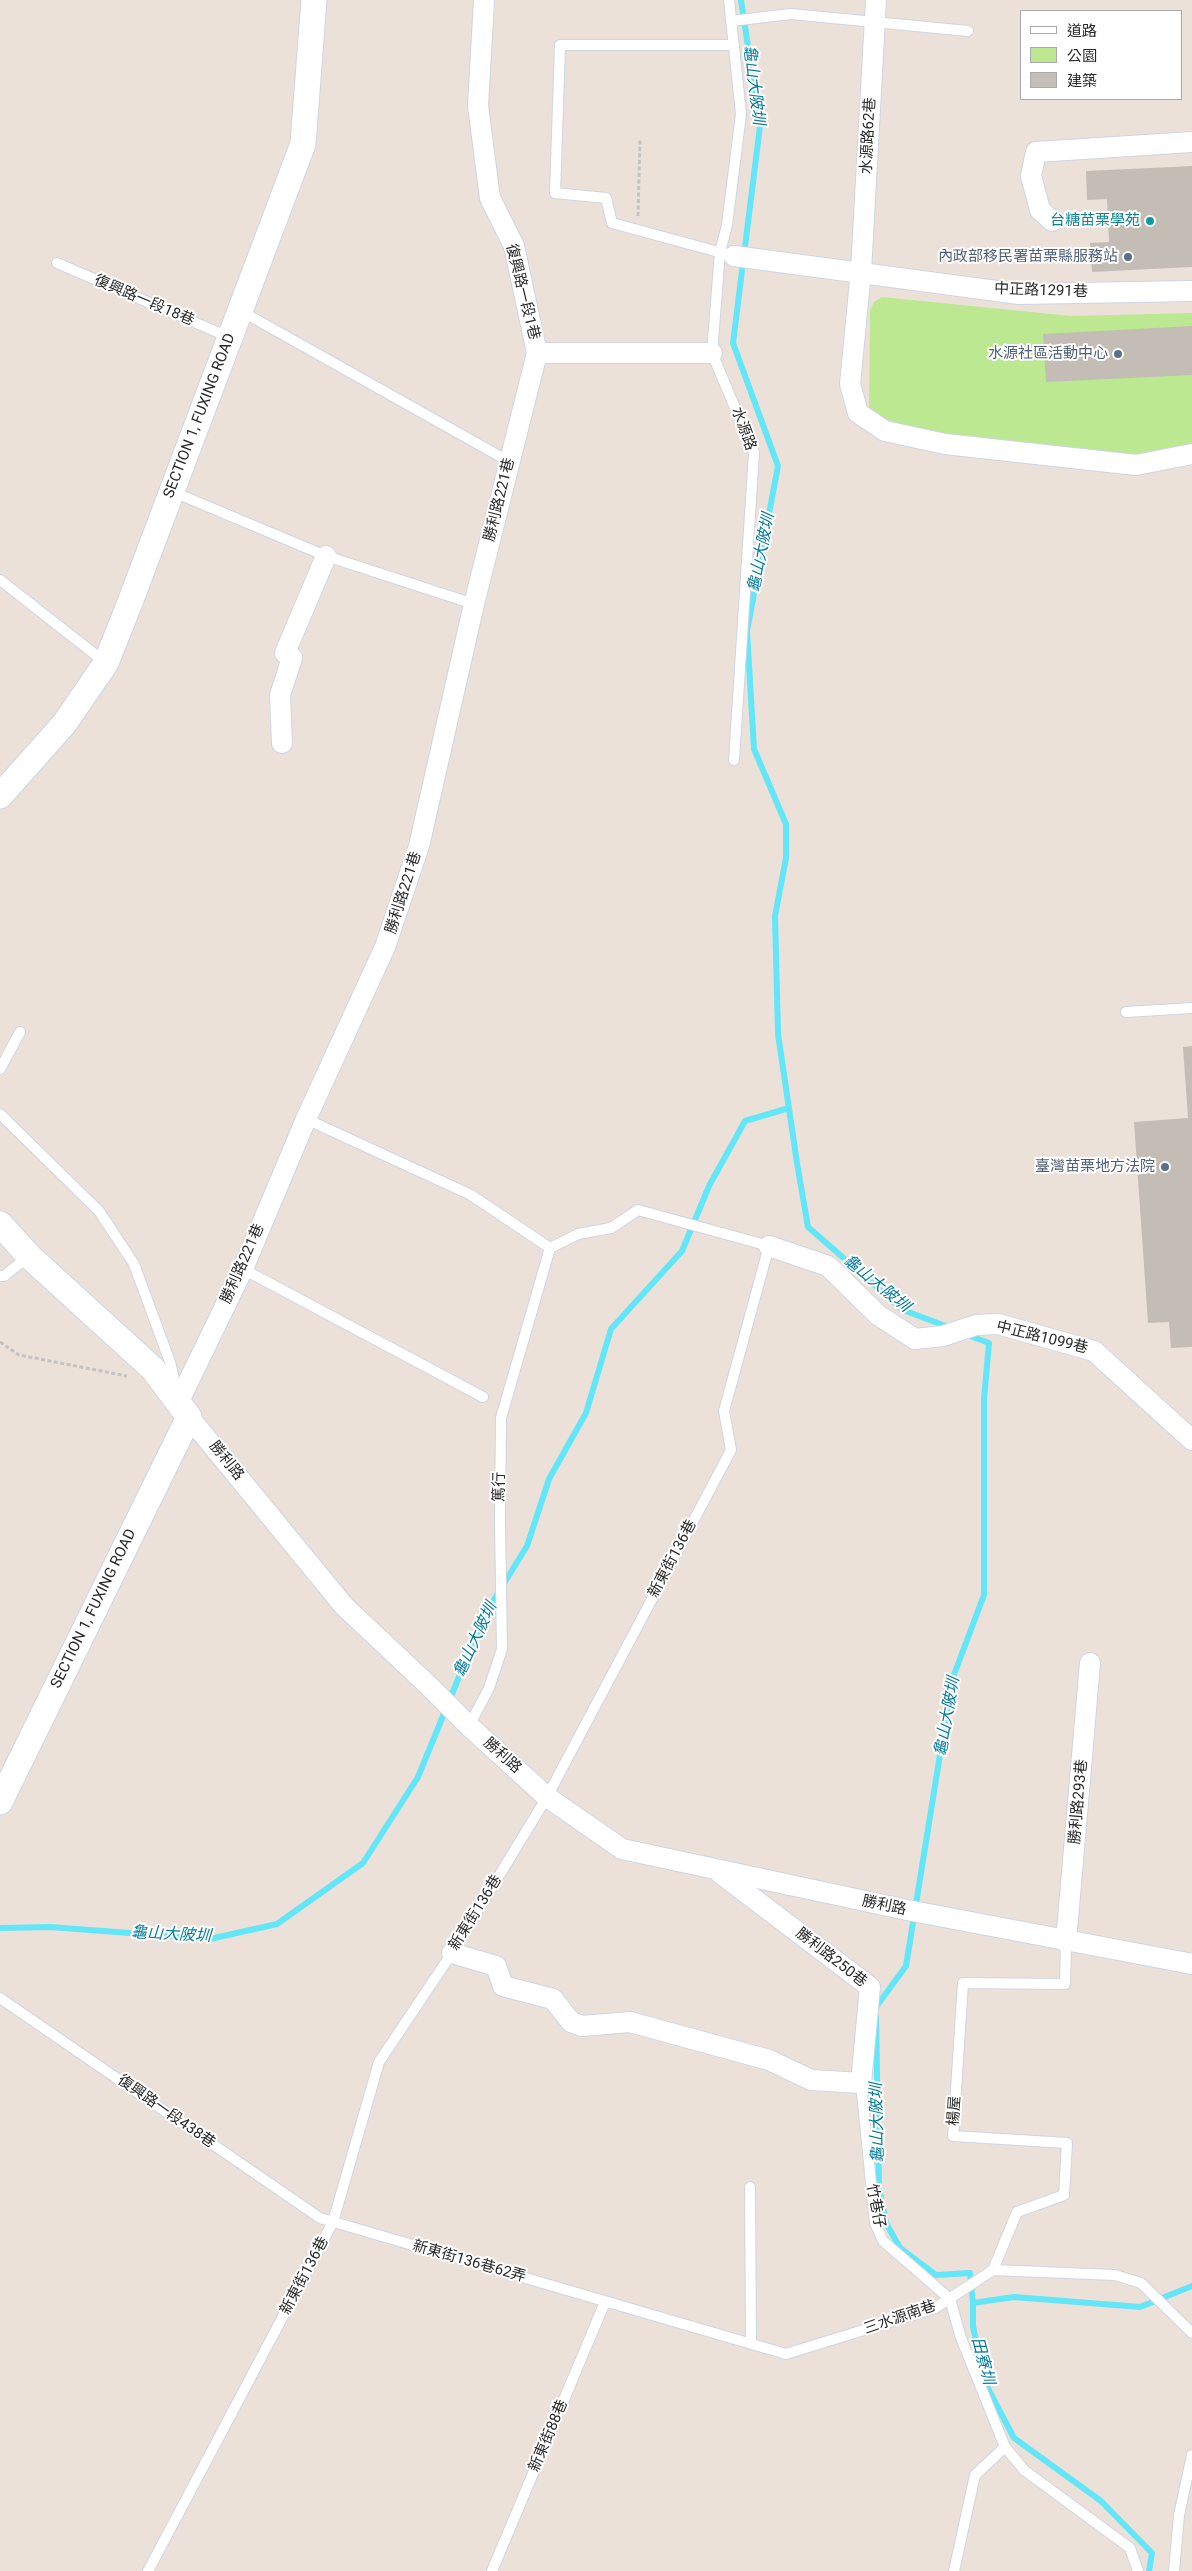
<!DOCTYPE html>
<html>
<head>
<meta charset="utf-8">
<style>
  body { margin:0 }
  #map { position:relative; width:1192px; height:2571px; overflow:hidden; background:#ece1d9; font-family:Roboto,"Noto Sans TC",sans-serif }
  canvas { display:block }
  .legend { position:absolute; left:1020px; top:10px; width:162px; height:90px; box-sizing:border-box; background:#fff; border:1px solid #a9a9a9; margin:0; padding:6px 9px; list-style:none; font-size:15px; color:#292929 }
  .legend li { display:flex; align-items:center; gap:10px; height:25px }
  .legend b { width:25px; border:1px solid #a9a9a9 }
</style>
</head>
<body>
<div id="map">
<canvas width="1192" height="2571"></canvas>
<ul class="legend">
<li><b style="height:6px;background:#fff"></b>道路</li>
<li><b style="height:14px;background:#bbe891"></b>公園</li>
<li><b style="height:14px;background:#c4bdb5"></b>建築</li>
</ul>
</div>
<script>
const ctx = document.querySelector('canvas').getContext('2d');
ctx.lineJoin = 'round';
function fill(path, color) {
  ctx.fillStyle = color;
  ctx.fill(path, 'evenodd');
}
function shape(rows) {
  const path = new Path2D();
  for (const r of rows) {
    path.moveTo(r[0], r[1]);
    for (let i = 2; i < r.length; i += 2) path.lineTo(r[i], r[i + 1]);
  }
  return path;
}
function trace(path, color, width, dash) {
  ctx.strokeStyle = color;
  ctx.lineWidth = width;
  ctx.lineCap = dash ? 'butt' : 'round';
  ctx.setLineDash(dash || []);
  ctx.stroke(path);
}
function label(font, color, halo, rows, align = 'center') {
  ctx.font = font + ' Roboto,"Noto Sans TC",sans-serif';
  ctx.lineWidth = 4;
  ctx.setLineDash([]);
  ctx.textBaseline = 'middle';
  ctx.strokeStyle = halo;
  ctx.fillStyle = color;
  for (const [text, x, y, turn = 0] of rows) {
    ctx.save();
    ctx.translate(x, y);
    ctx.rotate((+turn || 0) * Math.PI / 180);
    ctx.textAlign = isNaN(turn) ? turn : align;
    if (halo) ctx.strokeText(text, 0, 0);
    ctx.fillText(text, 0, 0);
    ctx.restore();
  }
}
fill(shape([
  [882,297,1071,316,1192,313,1192,450,1159,459,896,436,869,411,870,310,874,302]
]), '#bbe891');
trace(shape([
  [741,0,760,126,733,343,778,466,747,631,754,749,786,824,786,858,775,916,778,1034,797,1163,808,1227,903,1310,951,1328],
  [0,1928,50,1927,210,1939,277,1924,363,1863,418,1777,484,1616,527,1546,549,1479,586,1413,611,1329,682,1251,709,1186,745,1121,789,1108],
  [876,2007,906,1966,952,1680,984,1595,984,1399,989,1343,965,1334],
  [876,2017,879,2187,886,2223,900,2248,936,2275,970,2273,973,2303],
  [1149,2571,1152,2553,1101,2501,1014,2438,983,2379,973,2326,973,2303,1014,2297,1140,2307,1192,2286]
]), '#63e6f8', 6);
fill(shape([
  [1192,166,1192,267,1092,272,1090,243,1109,242,1107,199,1087,200,1086,171],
  [1192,326,1192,375,1046,382,1043,334],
  [1192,1046,1192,1347,1171,1348,1169,1322,1148,1323,1134,1122,1188,1118,1183,1047]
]), '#c4bdb5');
const service = shape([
  [729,0,741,114,727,225,720,252,712,353,754,453,734,760],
  [731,21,791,14,968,31],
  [726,254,612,223,606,198,555,193,560,45,734,45],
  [57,263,231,338],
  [241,311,510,462],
  [171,491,326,556,474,604],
  [0,580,106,663],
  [1126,1012,1192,1008],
  [0,1069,20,1032],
  [0,1114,99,1211,134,1264,170,1362,176,1387],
  [243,1269,483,1397],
  [0,1276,4,1276,29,1256],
  [469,1726,489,1688,502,1649,500,1521,501,1418,550,1248],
  [0,1998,320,2218,786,2354,935,2308,993,2270,1115,2275,1141,2283,1192,2333],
  [861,2083,875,2223,883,2241,950,2299],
  [750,2187,751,2344],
  [993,2270,1017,2212,1064,2195,1067,2143,953,2136,963,1983,1065,1984,1066,1942],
  [950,2299,961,2338,1005,2447,1024,2470,1130,2548,1138,2571],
  [148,2571,333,2222,379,2062,452,1953,547,1797,731,1450,724,1411,769,1246,638,1210,611,1228,578,1234,550,1248,471,1195,306,1119],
  [492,2571,605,2302],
  [954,2571,975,2475,1005,2447],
  [1174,2571,1179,2515,1192,2455]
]);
const minor = shape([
  [484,0,478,106,490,198,514,246,537,353,712,353],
  [876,0,861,271,850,384,858,413,885,431,945,444,1136,465,1192,454],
  [1052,221,1040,210,1031,176,1036,152,1192,142],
  [734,256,1019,294,1192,291],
  [282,743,280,695,292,658,285,653,326,556],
  [769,1246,828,1266,878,1315,915,1339,943,1336,976,1325,998,1324,1094,1351,1192,1440],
  [179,1401,243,1269,306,1119,385,947,419,846,474,604,537,353],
  [189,1417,344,1606,428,1685,469,1726,547,1797,622,1849,907,1910,1192,1964],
  [1066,1942,1090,1663],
  [452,1953,496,1966,503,1986,553,1999,571,2022,582,2026,630,2022,769,2060,811,2080,861,2083,870,1987,720,1873]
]);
const tertiary = shape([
  [0,796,64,724,106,663,129,605,303,144,314,0],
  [0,1224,29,1256,153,1369,189,1417,0,1802]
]);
trace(service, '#ced5e3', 12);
trace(minor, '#ced5e3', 22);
trace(tertiary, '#ced5e3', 27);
trace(shape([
  [638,216,640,139],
  [0,1342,19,1355,127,1376]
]), '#c3c3c3', 3, [4, 2.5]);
trace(service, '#fff', 10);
trace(minor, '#fff', 20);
trace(tertiary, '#fff', 25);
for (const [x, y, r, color] of [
  [1150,221,5,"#0f9aa8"],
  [1128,257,5,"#5c6f8a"],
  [1118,354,5,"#5c6f8a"],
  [1165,1167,5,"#5c6f8a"]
]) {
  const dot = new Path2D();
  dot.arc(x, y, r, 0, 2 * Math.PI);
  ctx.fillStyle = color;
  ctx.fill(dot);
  trace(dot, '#fff', 2);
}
label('15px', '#292929', '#fff', [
  ["水源路62巷",869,136,-87],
  ["中正路1291巷",1041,291,2],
  ["復興路一段1巷",522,292,76],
  ["復興路一段18巷",144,301,23],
  ["SECTION 1, FUXING ROAD",200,416,-69],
  ["水源路",743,429,70],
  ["勝利路221巷",500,500,-76],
  ["勝利路221巷",404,893,-72],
  ["勝利路221巷",243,1264,-66],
  ["中正路1099巷",1042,1338,14],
  ["勝利路",226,1461,51],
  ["篤行",500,1487,-89],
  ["新東街136巷",673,1559,-62],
  ["SECTION 1, FUXING ROAD",94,1609,-64],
  ["勝利路",502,1756,42],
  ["勝利路293巷",1079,1802,-85],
  ["勝利路",884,1906,12],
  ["新東街136巷",476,1913,-58],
  ["勝利路250巷",831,1958,38],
  ["楊屋",955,2111,-86],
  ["復興路一段438巷",166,2112,35],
  ["竹巷仔",875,2206,79],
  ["新東街136巷62弄",469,2262,16],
  ["新東街136巷",305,2276,-62],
  ["三水源南巷",900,2318,-19],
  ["新東街88巷",549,2436,-67]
]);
label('15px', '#0d838f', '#fff', [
  ["台糖苗栗學苑",1140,221]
], 'right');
label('15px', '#4e5e75', '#fff', [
  ["內政部移民署苗栗縣服務站",1118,257],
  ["水源社區活動中心",1108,354],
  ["臺灣苗栗地方法院",1155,1167]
], 'right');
label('italic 16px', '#047d9c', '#fff', [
  ["龜山大陂圳",753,85,83],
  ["龜山大陂圳",762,553,-79],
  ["龜山大陂圳",876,1284,39],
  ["龜山大陂圳",476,1640,-65],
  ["龜山大陂圳",948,1717,-80],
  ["龜山大陂圳",171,1935,3],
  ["龜山大陂圳",878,2123,-91],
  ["田寮圳",982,2361,75]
]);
</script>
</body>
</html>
